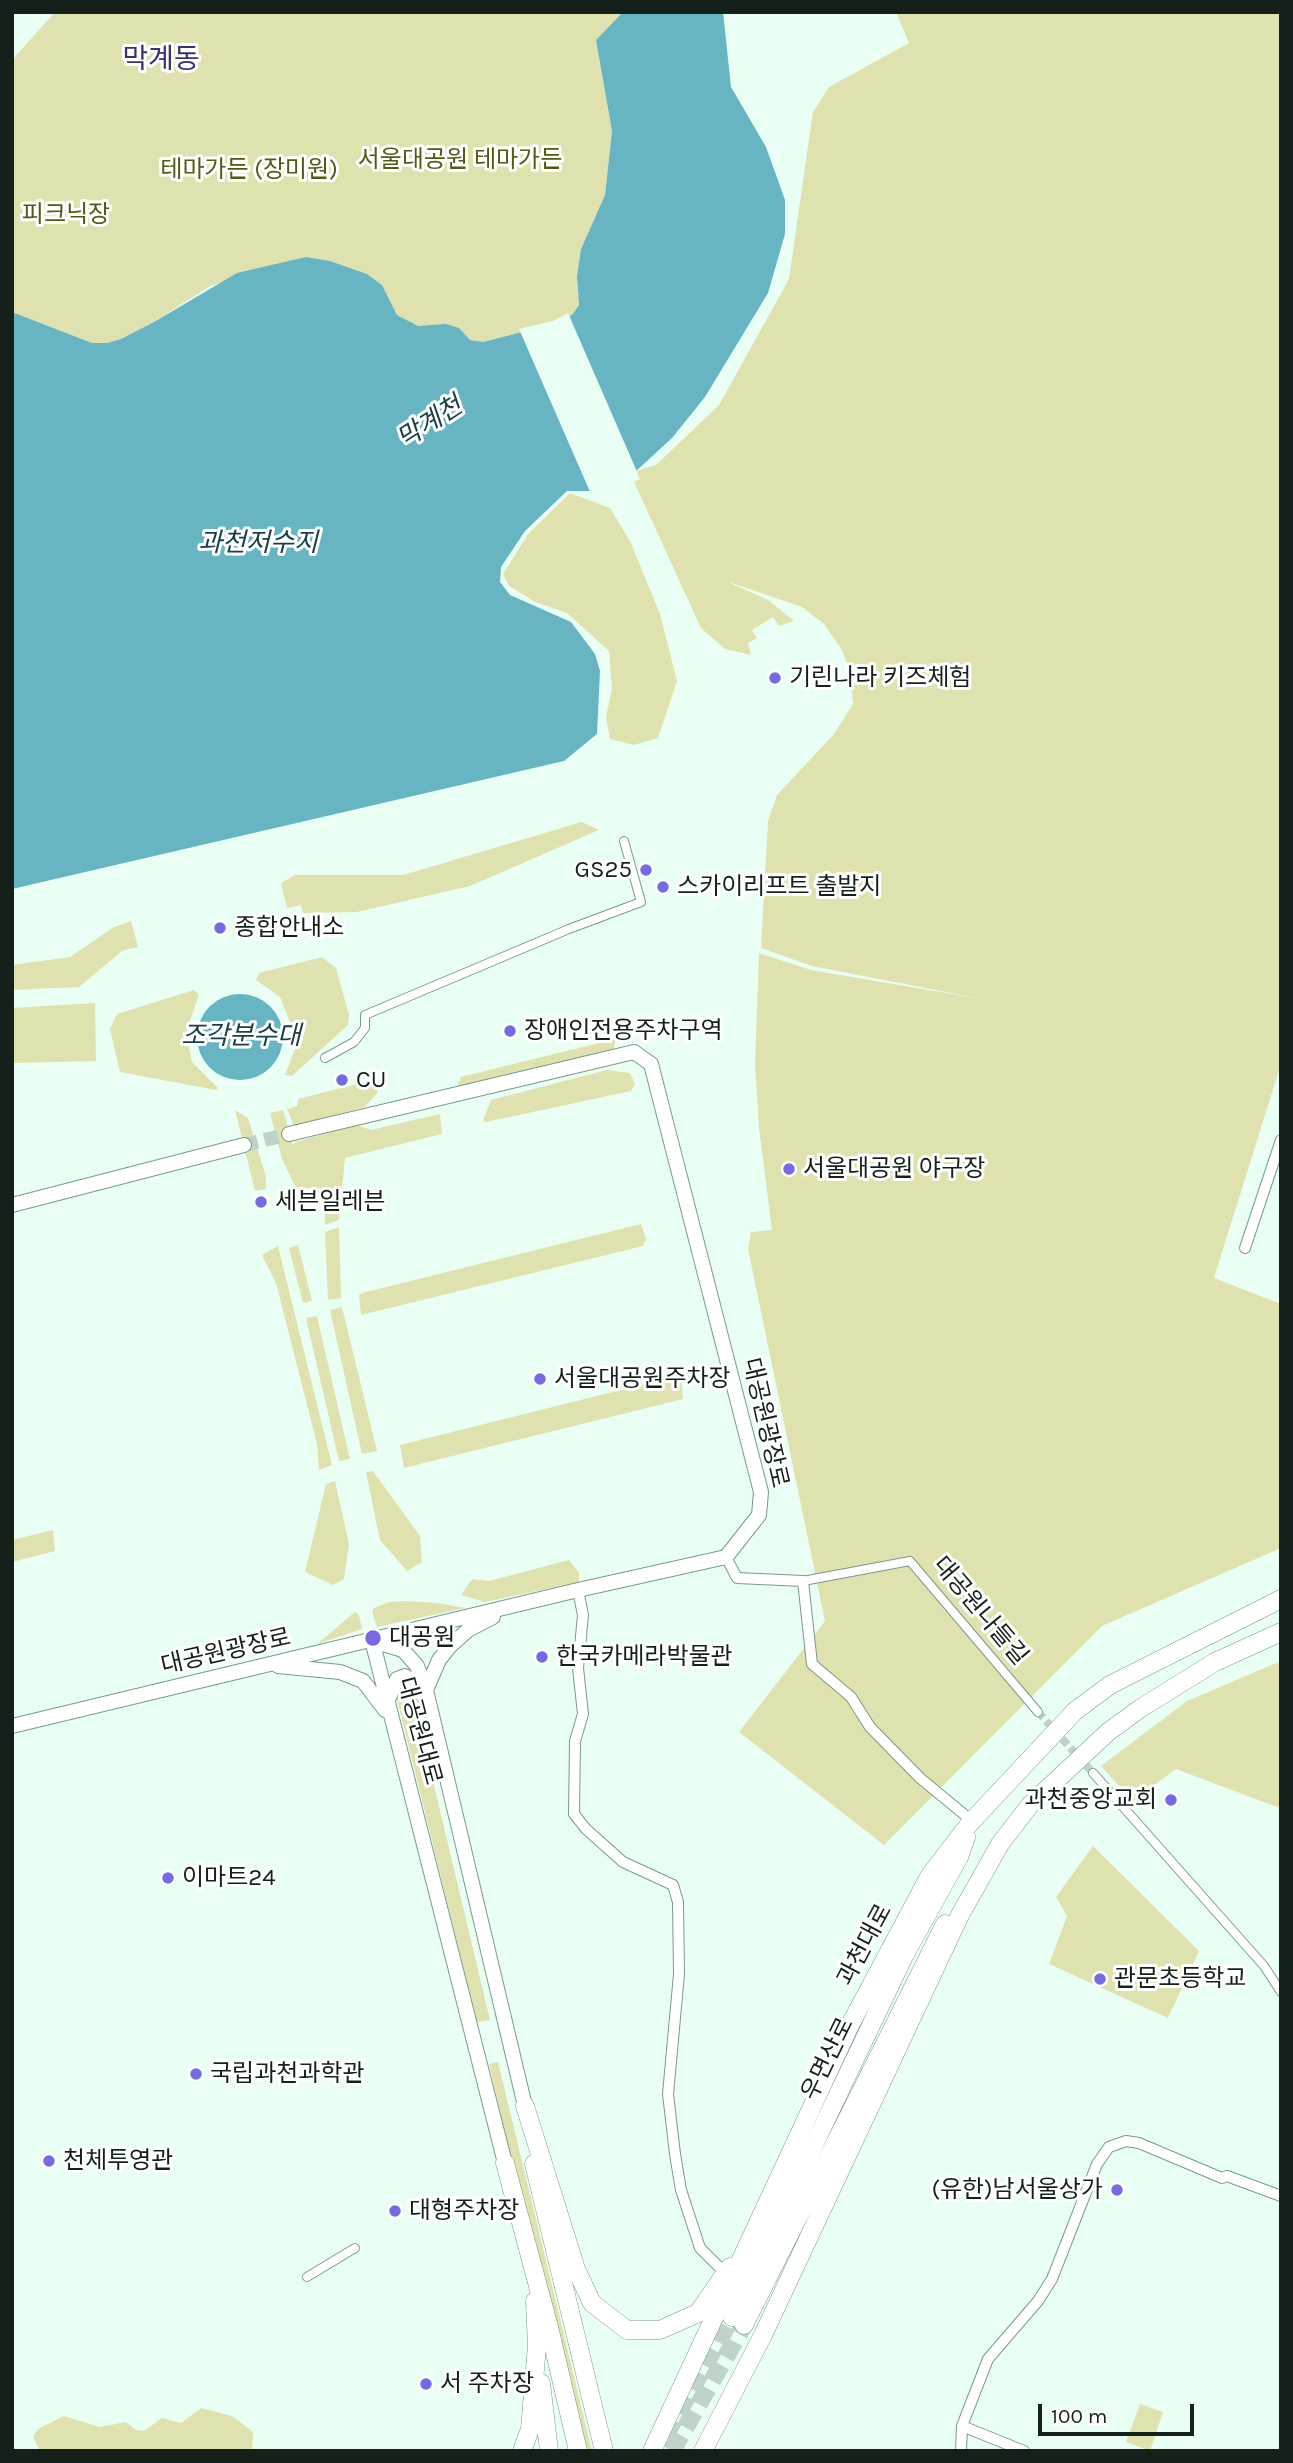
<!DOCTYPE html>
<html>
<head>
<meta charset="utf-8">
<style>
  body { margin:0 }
  #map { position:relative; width:1293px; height:2463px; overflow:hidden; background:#eafff3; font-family:Karla,sans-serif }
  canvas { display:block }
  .frame { position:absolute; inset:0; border:14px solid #14211a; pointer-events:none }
  .scale { position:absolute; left:1038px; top:2404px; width:156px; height:32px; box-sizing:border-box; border:4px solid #14211a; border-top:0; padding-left:9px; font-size:21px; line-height:24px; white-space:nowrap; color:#14211a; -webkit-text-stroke:5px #fff; paint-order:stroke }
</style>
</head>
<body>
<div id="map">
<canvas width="1293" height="2463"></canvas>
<div class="frame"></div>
<div class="scale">100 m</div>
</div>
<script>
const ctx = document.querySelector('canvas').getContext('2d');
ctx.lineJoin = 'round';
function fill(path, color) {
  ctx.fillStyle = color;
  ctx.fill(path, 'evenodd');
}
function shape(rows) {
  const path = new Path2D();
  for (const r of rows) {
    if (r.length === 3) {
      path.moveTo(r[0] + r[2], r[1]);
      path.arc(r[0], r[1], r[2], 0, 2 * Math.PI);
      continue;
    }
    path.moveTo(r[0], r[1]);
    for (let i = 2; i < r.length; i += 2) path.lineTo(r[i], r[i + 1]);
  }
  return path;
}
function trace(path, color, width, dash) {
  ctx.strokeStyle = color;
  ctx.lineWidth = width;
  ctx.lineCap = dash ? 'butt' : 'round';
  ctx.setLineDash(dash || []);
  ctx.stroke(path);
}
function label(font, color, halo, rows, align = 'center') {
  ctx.font = font + ' Karla,"Noto Sans KR",sans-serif';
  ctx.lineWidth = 6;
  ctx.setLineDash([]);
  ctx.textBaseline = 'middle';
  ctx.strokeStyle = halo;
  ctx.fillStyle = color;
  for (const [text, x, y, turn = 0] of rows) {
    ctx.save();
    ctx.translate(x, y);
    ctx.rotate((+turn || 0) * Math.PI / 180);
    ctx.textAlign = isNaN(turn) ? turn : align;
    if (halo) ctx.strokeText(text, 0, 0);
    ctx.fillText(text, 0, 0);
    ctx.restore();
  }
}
fill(shape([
  [55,12,623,12,596,40,612,131,605,195,581,249,577,276,579,305,572,315,554,324,483,342,470,340,459,329,418,326,406,321,397,315,382,285,367,274,330,261,306,257,210,286,154,322,121,339,107,343,92,343,12,312,12,60],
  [896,12,1281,12,1281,1064,1214,1278,1281,1304,1281,1548,1102,1626,884,1845,739,1732,825,1621,748,1249,751,1232,772,1230,759,1128,755,1065,759,953,811,970,982,999,812,966,761,948,768,821,777,795,834,734,853,704,850,672,842,650,824,624,802,607,726,581,768,600,794,621,779,626,773,617,752,630,757,638,748,643,751,655,725,649,701,628,634,482,640,479,636,471,656,465,719,405,789,279,813,112,829,87,909,43],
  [570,493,610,508,630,541,660,614,677,681,658,738,634,745,610,739,606,717,612,689,609,651,567,613,535,602,509,586,503,574,528,534],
  [582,822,599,830,470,886,357,912,303,913,301,905,287,908,281,883,295,875,403,875],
  [131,921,138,947,122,951,79,987,12,990,12,965,70,957,114,927],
  [322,957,336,968,349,1015,348,1025,292,1076,285,1075,295,1049,291,1025,280,997,256,980,259,973],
  [194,990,199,995,186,1032,192,1062,218,1088,216,1090,120,1072,110,1029,117,1014],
  [95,1003,96,1061,12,1063,12,1008],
  [615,1039,614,1049,457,1088,461,1077],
  [607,1070,630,1073,635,1084,631,1091,486,1122,483,1120,491,1100],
  [361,1083,377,1086,378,1092,365,1107,294,1126,287,1109,297,1106,298,1099],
  [235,1110,248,1118,266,1177,266,1189,255,1191],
  [283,1110,293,1145,295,1142,357,1125,371,1130,440,1114,442,1134,345,1158,339,1220,325,1225,324,1188,296,1188,282,1159,270,1113],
  [641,1224,646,1239,643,1246,361,1315,359,1295,362,1293],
  [339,1227,341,1298,328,1300,325,1232],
  [298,1245,312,1301,303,1303,289,1248],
  [278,1246,332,1465,319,1470,317,1444,276,1283,262,1255],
  [342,1307,377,1451,362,1454,330,1310],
  [317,1316,350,1459,339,1461,306,1318],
  [681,1375,683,1399,404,1468,400,1445],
  [373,1471,420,1536,422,1562,407,1571,380,1540,366,1472],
  [335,1481,349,1544,344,1579,333,1585,305,1572,326,1484],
  [53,1530,55,1551,12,1562,12,1540],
  [569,1560,579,1573,579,1582,485,1602,461,1595,472,1579,489,1581],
  [408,1601,437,1603,465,1608,377,1627,372,1612,374,1608,389,1602],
  [355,1612,359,1615,362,1629,317,1644],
  [1281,1661,1281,1805,1277,1807,1176,1769,1133,1801,1101,1766,1187,1701],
  [407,1687,412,1693,490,2020,477,2022,396,1695,400,1688],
  [1093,1846,1199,1951,1168,2018,1049,1964,1067,1916,1056,1897],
  [498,2062,592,2451,580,2451,489,2064],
  [1140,2404,1163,2412,1150,2451,1126,2442],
  [201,2408,232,2416,253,2432,252,2451,40,2451,33,2437,38,2429,64,2416,100,2427,126,2422,136,2430,144,2431,162,2418,181,2423]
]), '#dfe2ae');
fill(shape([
  [623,12,723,12,731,87,766,147,785,200,785,234,768,293,705,397,672,438,634,473,590,491,567,491,525,531,501,567,500,582,510,595,571,622,595,654,600,671,597,734,564,761,12,889,12,312,92,343,107,343,121,339,154,322,237,273,306,257,330,261,367,274,382,285,397,315,418,326,446,324,459,328,470,340,483,342,554,324,572,315,579,305,577,276,581,249,605,195,612,131,596,40],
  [240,1037,43]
]), '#67b4c2');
fill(shape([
  [568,313,638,474,591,494,519,329,553,321]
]), '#eafff3');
trace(shape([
  [1038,1712,1093,1773]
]), '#bfd3c8', 8, [8, 4]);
trace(shape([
  [244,1145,289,1134]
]), '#bfd3c8', 14, [14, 7]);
trace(shape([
  [665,2436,732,2317],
  [672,2451,744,2325]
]), '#bfd3c8', 18, [18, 9]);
const pedestrian = shape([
  [325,1058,354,1042,365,1028,365,1015,569,929,641,902,624,841],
  [803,1581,910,1561,1038,1712],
  [1093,1773,1264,1966,1281,1992],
  [307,2277,355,2248]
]);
const minor = shape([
  [1245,1248,1281,1140],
  [726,1557,737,1578,803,1581,812,1664,851,1697,870,1727,920,1778,972,1821],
  [578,1590,583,1615,578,1668,583,1714,575,1741,574,1814,586,1829,623,1862,673,1885,678,1902,679,1974,668,2094,675,2154,681,2190,700,2248,725,2273],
  [962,2426,1024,2451],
  [961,2451,962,2426,988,2359,1038,2301,1052,2279,1097,2164,1109,2147,1126,2141,1139,2143,1222,2178,1227,2176,1281,2196]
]);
const tertiary = shape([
  [12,1205,244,1145],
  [372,1640,505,2163],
  [373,1641,403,1650,417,1666,426,1690,525,2106],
  [278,1666,340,1672,363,1681,385,1710],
  [426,1690,439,1660,450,1646,468,1630,493,1617],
  [387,1702,397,1679,405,1676,415,1684,424,1697],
  [12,1726,578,1590,726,1557,759,1515,761,1492,651,1064,634,1052,289,1134]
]);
const trunk = shape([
  [525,2106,576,2269,592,2303,627,2330,660,2330,698,2313,730,2267],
  [505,2163,549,2327,578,2451],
  [534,2164,604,2451],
  [732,2317,905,1954,959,1857,966,1837],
  [744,2325,945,1924],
  [541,2383,549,2451],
  [522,2451,530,2429,537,2345,535,2301],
  [652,2451,850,2025,930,1875,970,1823,1075,1711,1110,1685,1281,1599],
  [703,2451,763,2335,960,1915,1000,1844,1030,1805,1108,1732,1141,1708,1215,1662,1281,1632]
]);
trace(pedestrian, '#7a9a89', 10);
trace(minor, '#7a9a89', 12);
trace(tertiary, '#7a9a89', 16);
trace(trunk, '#7a9a89', 19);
trace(pedestrian, '#fff', 8);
trace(minor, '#fff', 10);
trace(tertiary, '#fff', 14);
trace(trunk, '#fff', 18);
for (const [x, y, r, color] of [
  [775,678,7,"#7669e4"],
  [646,870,7,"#7669e4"],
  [663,887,7,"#7669e4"],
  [220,928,7,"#7669e4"],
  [510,1031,7,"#7669e4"],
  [342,1080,7,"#7669e4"],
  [789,1169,7,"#7669e4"],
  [261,1202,7,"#7669e4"],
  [540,1379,7,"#7669e4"],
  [373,1638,9,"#7669e4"],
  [542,1657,7,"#7669e4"],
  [1171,1800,7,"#7669e4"],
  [168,1878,7,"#7669e4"],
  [1100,1979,7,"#7669e4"],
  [196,2074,7,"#7669e4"],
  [49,2161,7,"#7669e4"],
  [1117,2190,7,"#7669e4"],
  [395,2211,7,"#7669e4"],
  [426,2384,7,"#7669e4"]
]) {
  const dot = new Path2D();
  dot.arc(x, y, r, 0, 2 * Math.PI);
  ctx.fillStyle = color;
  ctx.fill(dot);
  trace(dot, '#fff', 2.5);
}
label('24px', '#565814', '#fff', [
  ["서울대공원 테마가든",460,160],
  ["테마가든 (장미원)",249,170],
  ["피크닉장",66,215]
]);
label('24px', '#14211a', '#fff', [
  ["기린나라 키즈체험",789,678],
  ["GS25",632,870,"right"],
  ["스카이리프트 출발지",677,887],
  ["종합안내소",234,928],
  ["장애인전용주차구역",524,1031],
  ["CU",356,1080],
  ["서울대공원 야구장",803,1169],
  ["세븐일레븐",275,1202],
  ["서울대공원주차장",554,1379],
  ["대공원",389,1638],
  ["한국카메라박물관",556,1657],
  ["과천중앙교회",1157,1800,"right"],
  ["이마트24",182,1878],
  ["관문초등학교",1114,1979],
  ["국립과천과학관",210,2074],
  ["천체투영관",63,2161],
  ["(유한)남서울상가",1103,2190,"right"],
  ["대형주차장",409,2211],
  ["서 주차장",440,2384]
], 'left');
label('24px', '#14211a', '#fff', [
  ["대공원광장로",765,1423,77],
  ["대공원나들길",980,1611,50],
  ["대공원광장로",226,1652,-13],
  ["대공원대로",419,1731,75],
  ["과천대로",865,1945,-62],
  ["우면산로",828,2059,-64]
]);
label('italic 26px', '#1a4046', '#fff', [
  ["막계천",430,423,-33],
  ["과천저수지",258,544],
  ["조각분수대",241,1037]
]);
label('28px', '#393470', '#fff', [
  ["막계동",161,60]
]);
</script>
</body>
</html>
